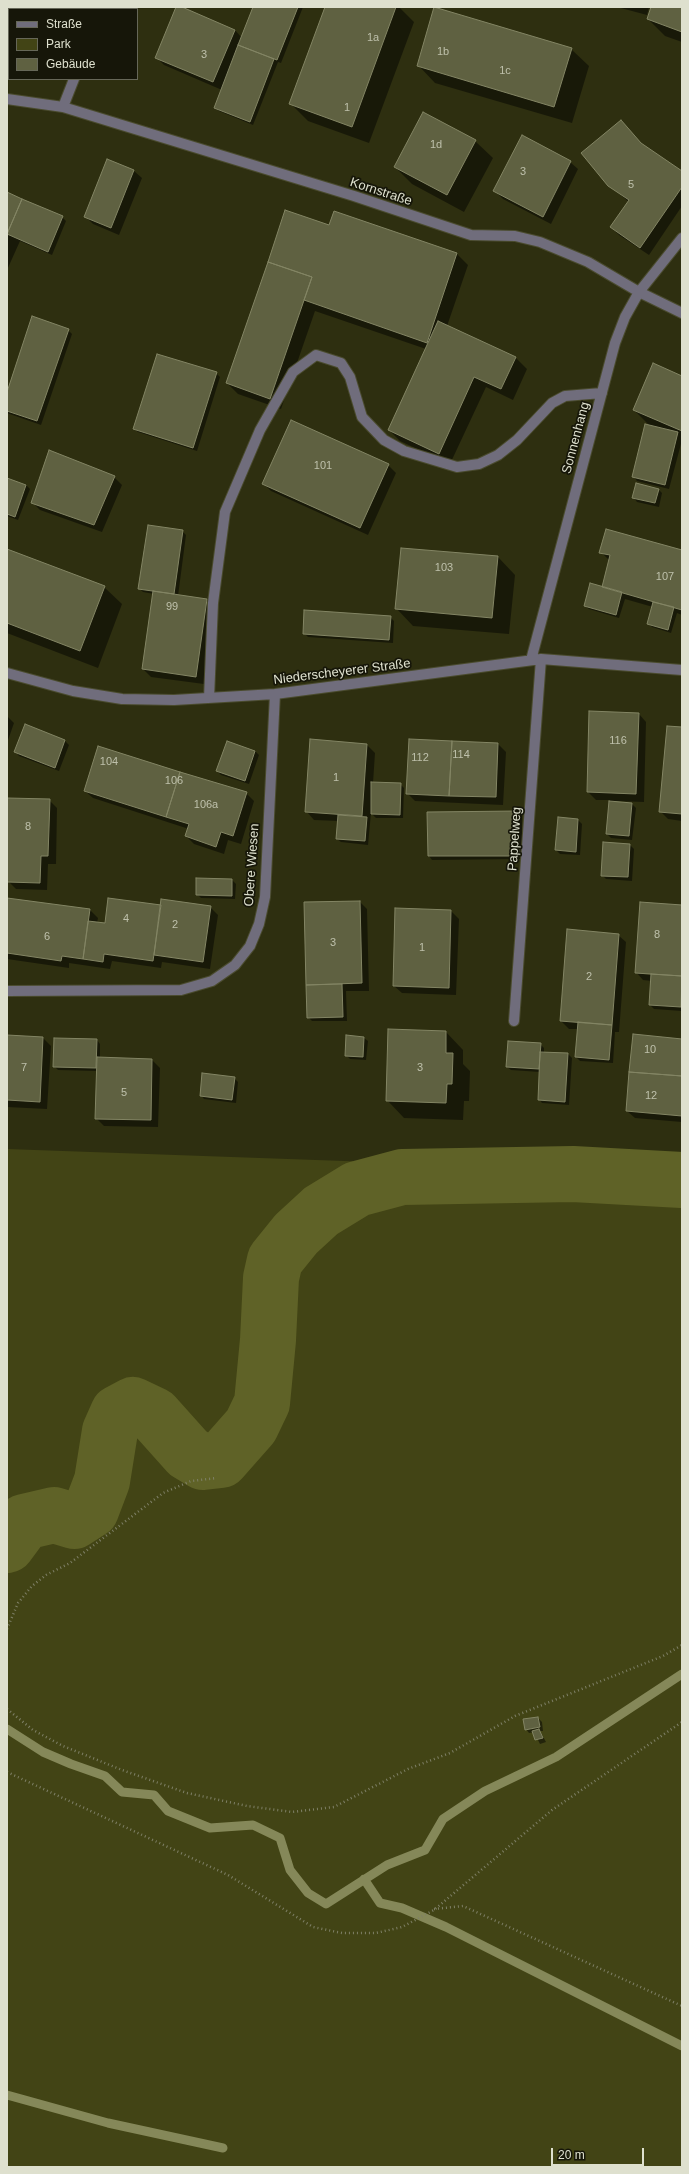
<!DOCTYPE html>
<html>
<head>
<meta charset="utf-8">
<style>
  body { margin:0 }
  #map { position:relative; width:689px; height:2174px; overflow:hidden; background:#2e2f10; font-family:Arial,sans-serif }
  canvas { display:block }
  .frame { position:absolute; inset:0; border:8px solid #dee0ce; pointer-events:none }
  .legend { position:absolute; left:8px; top:8px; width:130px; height:72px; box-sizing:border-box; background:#161609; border:1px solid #666758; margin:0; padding:5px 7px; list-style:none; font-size:12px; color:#dee0ce }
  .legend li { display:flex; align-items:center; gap:8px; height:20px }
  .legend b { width:20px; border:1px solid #666758 }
  .scale { position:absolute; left:551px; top:2148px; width:93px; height:18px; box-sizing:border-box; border:2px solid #dee0ce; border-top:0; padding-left:5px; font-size:12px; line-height:14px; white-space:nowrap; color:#dee0ce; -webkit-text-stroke:3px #161609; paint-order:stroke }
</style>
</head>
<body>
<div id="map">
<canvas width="689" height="2174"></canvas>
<div class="frame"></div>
<ul class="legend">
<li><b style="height:5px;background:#706d7c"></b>Straße</li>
<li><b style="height:11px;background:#424415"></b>Park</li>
<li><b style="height:11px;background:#5f6141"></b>Gebäude</li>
</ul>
<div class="scale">20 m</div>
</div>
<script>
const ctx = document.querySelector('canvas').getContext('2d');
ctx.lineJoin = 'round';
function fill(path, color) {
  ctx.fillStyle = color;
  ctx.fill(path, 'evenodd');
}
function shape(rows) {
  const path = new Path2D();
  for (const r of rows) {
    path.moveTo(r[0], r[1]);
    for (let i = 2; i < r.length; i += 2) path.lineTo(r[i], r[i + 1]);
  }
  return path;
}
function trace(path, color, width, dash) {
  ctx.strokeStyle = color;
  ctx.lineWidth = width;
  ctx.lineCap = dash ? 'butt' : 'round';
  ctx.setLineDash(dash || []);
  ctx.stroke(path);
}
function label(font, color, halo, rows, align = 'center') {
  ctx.font = font + ' Arial,sans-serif';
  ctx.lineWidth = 3.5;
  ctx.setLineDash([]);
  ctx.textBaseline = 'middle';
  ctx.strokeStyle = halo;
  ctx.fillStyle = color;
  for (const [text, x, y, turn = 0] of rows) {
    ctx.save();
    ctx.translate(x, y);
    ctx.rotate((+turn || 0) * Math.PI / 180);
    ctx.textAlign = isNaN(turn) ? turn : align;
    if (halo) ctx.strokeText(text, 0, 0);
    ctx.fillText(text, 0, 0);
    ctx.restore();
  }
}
fill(shape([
  [7,1149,682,1173,682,2167,7,2167]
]), '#424415');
fill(shape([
  [177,7,235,30,242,38,254,7,303,7,281,63,278,62,253,125,219,111,215,108,222,90,164,65,156,57],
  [326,7,399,7,414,22,369,143,308,121,290,103],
  [617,7,649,7,647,15],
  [652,7,682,7,682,42,665,36,648,19],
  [571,49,589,66,572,123,435,83,418,65],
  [424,114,475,141,493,158,464,212,412,184,395,167],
  [643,146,682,172,682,206,649,255,619,235,611,227,629,202,609,185],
  [108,160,134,171,142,178,119,235,93,224,85,216],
  [570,162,578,169,551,224,503,199,495,191],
  [7,193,62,217,66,221,52,255,20,241,7,270],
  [335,212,457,254,468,265,447,326,516,358,527,369,513,400,486,387,450,464,400,441,389,430,426,349,315,311,281,409,238,394,227,383,330,226],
  [68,330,72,334,41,425,7,413,7,395],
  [216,373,220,377,197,451,138,432,134,429],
  [682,377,682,440,669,489,637,481,634,477,651,427,634,410],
  [388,465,396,473,368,535,271,491,263,483],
  [114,477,122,485,102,532,40,510,32,502],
  [7,479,26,485,30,489,18,520,7,516],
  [658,489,662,493,659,507,637,502,634,498],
  [182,531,186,535,178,596,207,600,215,608,204,684,151,677,143,669,154,594,143,592,140,589],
  [7,550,104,587,122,604,98,668,7,633],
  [682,551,682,615,677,613,671,633,652,627,648,623,653,607,625,599,619,618,589,609,585,606,602,588,610,561,601,552],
  [498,557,515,575,509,634,413,626,396,608],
  [390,617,394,621,393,643,308,637,304,633],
  [639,714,646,722,644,802,616,801,616,802,632,804,636,808,632,840,611,838,607,834,610,800,596,800,588,792],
  [7,716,14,723,7,743],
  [26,725,65,741,69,745,59,771,19,756,16,752],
  [682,728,682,821,668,819,660,811],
  [311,741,367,745,375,753,373,783,400,784,404,788,403,818,376,818,371,813,368,845,341,842,337,839,339,821,314,820,307,812],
  [498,744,506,752,503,805,415,801,407,793],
  [255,751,259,755,249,784,221,775,217,771],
  [85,791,246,793,254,801,241,844,228,840,224,854,194,844,186,836,189,829,93,798],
  [7,799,49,800,57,808,56,864,48,864,47,890,16,889,8,881],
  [518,812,522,816,522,859,432,860,429,856],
  [578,820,582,824,580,855,560,854,556,850],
  [630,845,634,849,632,881,606,879,602,875],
  [232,880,236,884,235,899,201,898,197,894],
  [7,899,90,910,98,918,97,923,106,924,162,906,210,907,218,915,210,969,162,962,161,968,112,961,110,969,69,963,69,968,7,959],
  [360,902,367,909,369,991,346,991,347,1021,312,1021,308,1017,305,903],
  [682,906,682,1011,654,1009,650,1005,652,981,643,980,636,972],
  [643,972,652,973,652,975,643,974],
  [451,911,459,919,456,995,402,993,394,986],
  [618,935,626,942,619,1032,615,1032,613,1063,580,1061,576,1057,578,1029,569,1029,561,1021],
  [446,1032,463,1050,463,1064,470,1071,469,1101,464,1101,463,1120,404,1118,387,1100],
  [7,1036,43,1038,51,1046,47,1109,7,1107],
  [364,1038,368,1041,366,1060,350,1059,346,1055],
  [97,1040,100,1044,100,1058,152,1060,160,1068,158,1127,104,1126,96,1118,97,1071,58,1070,54,1066],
  [682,1040,682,1122,635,1118,627,1111],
  [540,1044,544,1048,544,1053,568,1054,572,1058,569,1105,542,1103,539,1099,540,1072,511,1070,507,1067],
  [234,1078,238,1082,236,1103,204,1099,201,1095],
  [538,1718,542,1722,543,1731,540,1731,546,1742,540,1744,534,1732,529,1733,526,1729]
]), '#0007');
trace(shape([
  [7,1729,43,1752,71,1764,105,1776,122,1792,154,1795,168,1811,210,1828,253,1825,280,1838,290,1870,308,1893,326,1904,387,1865,425,1850,443,1819,485,1791,556,1757,682,1674],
  [364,1879,380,1903,402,1908,446,1927,682,2046],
  [7,2095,108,2123,223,2148]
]), '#858859', 9);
trace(shape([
  [7,1545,24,1522,54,1515,74,1521,91,1510,102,1481,110,1431,118,1413,133,1405,154,1415,188,1453,203,1462,221,1460,251,1426,262,1403,268,1340,271,1278,275,1260,296,1234,321,1211,357,1189,402,1177,573,1174,682,1180]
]), '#5f6227', 56);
const building = shape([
  [7,7,15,9,9,9,9,51,7,50,7,7],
  [176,7,182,7,235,30,213,82,155,58,176,7],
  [253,7,298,7,277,60,238,45,253,7],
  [325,7,396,7,352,127,289,104,325,7],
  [434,7,572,48,554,107,417,66,434,7],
  [651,7,682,7,682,32,647,19,651,7],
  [238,45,274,59,250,122,214,108,238,45],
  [423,112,476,140,447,195,394,167,423,112],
  [621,120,641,143,682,171,682,187,640,248,610,227,629,200,608,186,581,153,621,120],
  [522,135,571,161,543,217,493,191,522,135],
  [107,159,134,170,111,228,84,217,107,159],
  [7,192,22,199,7,234,7,192],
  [22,199,63,216,48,252,7,234,22,199],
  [285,210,329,225,334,211,457,253,427,343,304,300,312,277,268,262,285,210],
  [268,262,312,277,270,399,226,383,268,262],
  [32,316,69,329,37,421,7,411,7,392,32,316],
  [438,321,516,357,501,389,474,377,439,454,388,430,438,321],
  [157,354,217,372,193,448,133,429,157,354],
  [653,363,682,376,682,431,633,410,653,363],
  [291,420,389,464,360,528,262,484,291,420],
  [645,424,678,432,665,485,632,477,645,424],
  [49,450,115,476,94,525,31,503,49,450],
  [7,478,26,485,15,517,7,514,7,478],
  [636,483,659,489,655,503,632,498,636,483],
  [148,525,183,530,174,594,138,589,148,525],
  [606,529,682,550,682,610,602,587,610,555,599,553,606,529],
  [401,548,498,556,492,618,395,609,401,548],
  [7,549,105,586,80,651,7,623,7,549],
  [590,583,622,592,616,615,584,606,590,583],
  [153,591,207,599,196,677,142,669,153,591],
  [653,602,674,607,668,630,647,624,653,602],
  [304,610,391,616,389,640,303,634,304,610],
  [589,711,639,713,636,794,587,792,589,711],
  [25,724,65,740,55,768,14,752,25,724],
  [667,726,682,727,682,814,659,812,667,726],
  [310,739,367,744,362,816,305,812,310,739],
  [409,739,452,741,449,796,406,794,409,739],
  [227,741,255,751,245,781,216,771,227,741],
  [452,741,498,743,496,797,449,796,452,741],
  [98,746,180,772,166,817,84,791,98,746],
  [180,772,247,792,233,836,221,832,216,847,185,836,189,824,166,817,180,772],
  [371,782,401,783,400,815,371,814,371,782],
  [7,798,50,799,48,856,41,856,40,883,7,882,7,798],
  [609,801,632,803,629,836,606,834,609,801],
  [518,811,519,856,428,856,427,812,518,811],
  [338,815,367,817,365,841,336,839,338,815],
  [558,817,578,819,576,852,555,850,558,817],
  [603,842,630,844,628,877,601,876,603,842],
  [196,878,232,879,232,896,196,895,196,878],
  [7,898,90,909,83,959,62,956,61,961,7,953,7,898],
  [108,898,161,905,153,961,104,954,103,962,83,959,88,921,105,923,108,898],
  [161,899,211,906,203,962,154,955,161,899],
  [360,901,362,983,306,985,304,902,360,901],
  [640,902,682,905,682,976,635,973,640,902],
  [395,908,451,910,449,988,393,986,395,908],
  [567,929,619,934,612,1025,560,1021,567,929],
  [651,974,682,976,681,1007,649,1005,651,974],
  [342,984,343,1017,307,1018,306,985,342,984],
  [578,1022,612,1025,609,1060,575,1057,578,1022],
  [388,1029,446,1031,446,1053,453,1053,452,1084,447,1084,446,1103,386,1101,388,1029],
  [633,1034,682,1039,682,1076,629,1072,633,1034],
  [7,1035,43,1037,40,1102,7,1100,7,1035],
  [346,1035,364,1037,363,1057,345,1056,346,1035],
  [54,1038,97,1039,96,1068,53,1067,54,1038],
  [508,1041,541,1043,539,1069,506,1067,508,1041],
  [540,1052,568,1053,565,1102,538,1100,540,1052],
  [97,1057,152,1059,151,1120,95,1119,97,1057],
  [629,1072,682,1076,682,1116,626,1111,629,1072],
  [202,1073,235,1077,232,1100,200,1096,202,1073],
  [538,1717,540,1727,525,1730,523,1719,538,1717],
  [539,1729,543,1738,535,1740,532,1731,539,1729]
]);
fill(building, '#5f6141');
trace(building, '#838564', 1);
const minor = shape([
  [102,9,103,7],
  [7,99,63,107,74,79],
  [63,107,354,196,471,235,515,236,540,242,588,262,639,292,682,313],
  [531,660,615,343,625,317,639,292,682,238],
  [7,673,73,691,122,699,174,700,275,694,541,659,682,670],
  [209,698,213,603,225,512,260,430,293,372,316,355,341,363,350,377,362,417,384,440,404,451,457,467,479,464,498,455,517,440,552,403,565,396,602,393],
  [7,991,181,990,212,981,235,965,250,946,259,924,265,897,275,694],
  [514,1021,541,659]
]);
trace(minor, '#4a4b2e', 12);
trace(shape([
  [7,1629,18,1603,32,1586,46,1575,70,1563,163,1493,191,1481,217,1478],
  [7,1709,33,1730,63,1746,122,1770,187,1793,247,1806,292,1812,334,1807,408,1769,450,1753,515,1716,663,1656,682,1645],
  [7,1772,228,1875,313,1927,342,1933,376,1933,402,1927,434,1910,552,1810,682,1722],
  [434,1909,463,1906,682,2006]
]), '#7f8067', 2.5, [1, 3]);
trace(minor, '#706d7c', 10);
label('11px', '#bec0ab', null, [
  ["1a",373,38],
  ["1b",443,52],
  ["3",204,55],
  ["1c",505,71],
  ["1",347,108],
  ["1d",436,145],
  ["3",523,172],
  ["5",631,185],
  ["101",323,466],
  ["103",444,568],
  ["107",665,577],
  ["99",172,607],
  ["116",618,741],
  ["114",461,755],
  ["112",420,758],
  ["104",109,762],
  ["1",336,778],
  ["106",174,781],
  ["106a",206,805],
  ["8",28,827],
  ["4",126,919],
  ["2",175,925],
  ["8",657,935],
  ["6",47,937],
  ["3",333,943],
  ["1",422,948],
  ["2",589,977],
  ["10",650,1050],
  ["7",24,1068],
  ["3",420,1068],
  ["5",124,1093],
  ["12",651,1096]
]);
label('13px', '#dee0ce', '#161609', [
  ["Kornstraße",381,192,18],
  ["Sonnenhang",576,438,-75],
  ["Niederscheyerer Straße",342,672,-7],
  ["Pappelweg",515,839,-86],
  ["Obere Wiesen",252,865,-86]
]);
</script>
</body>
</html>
